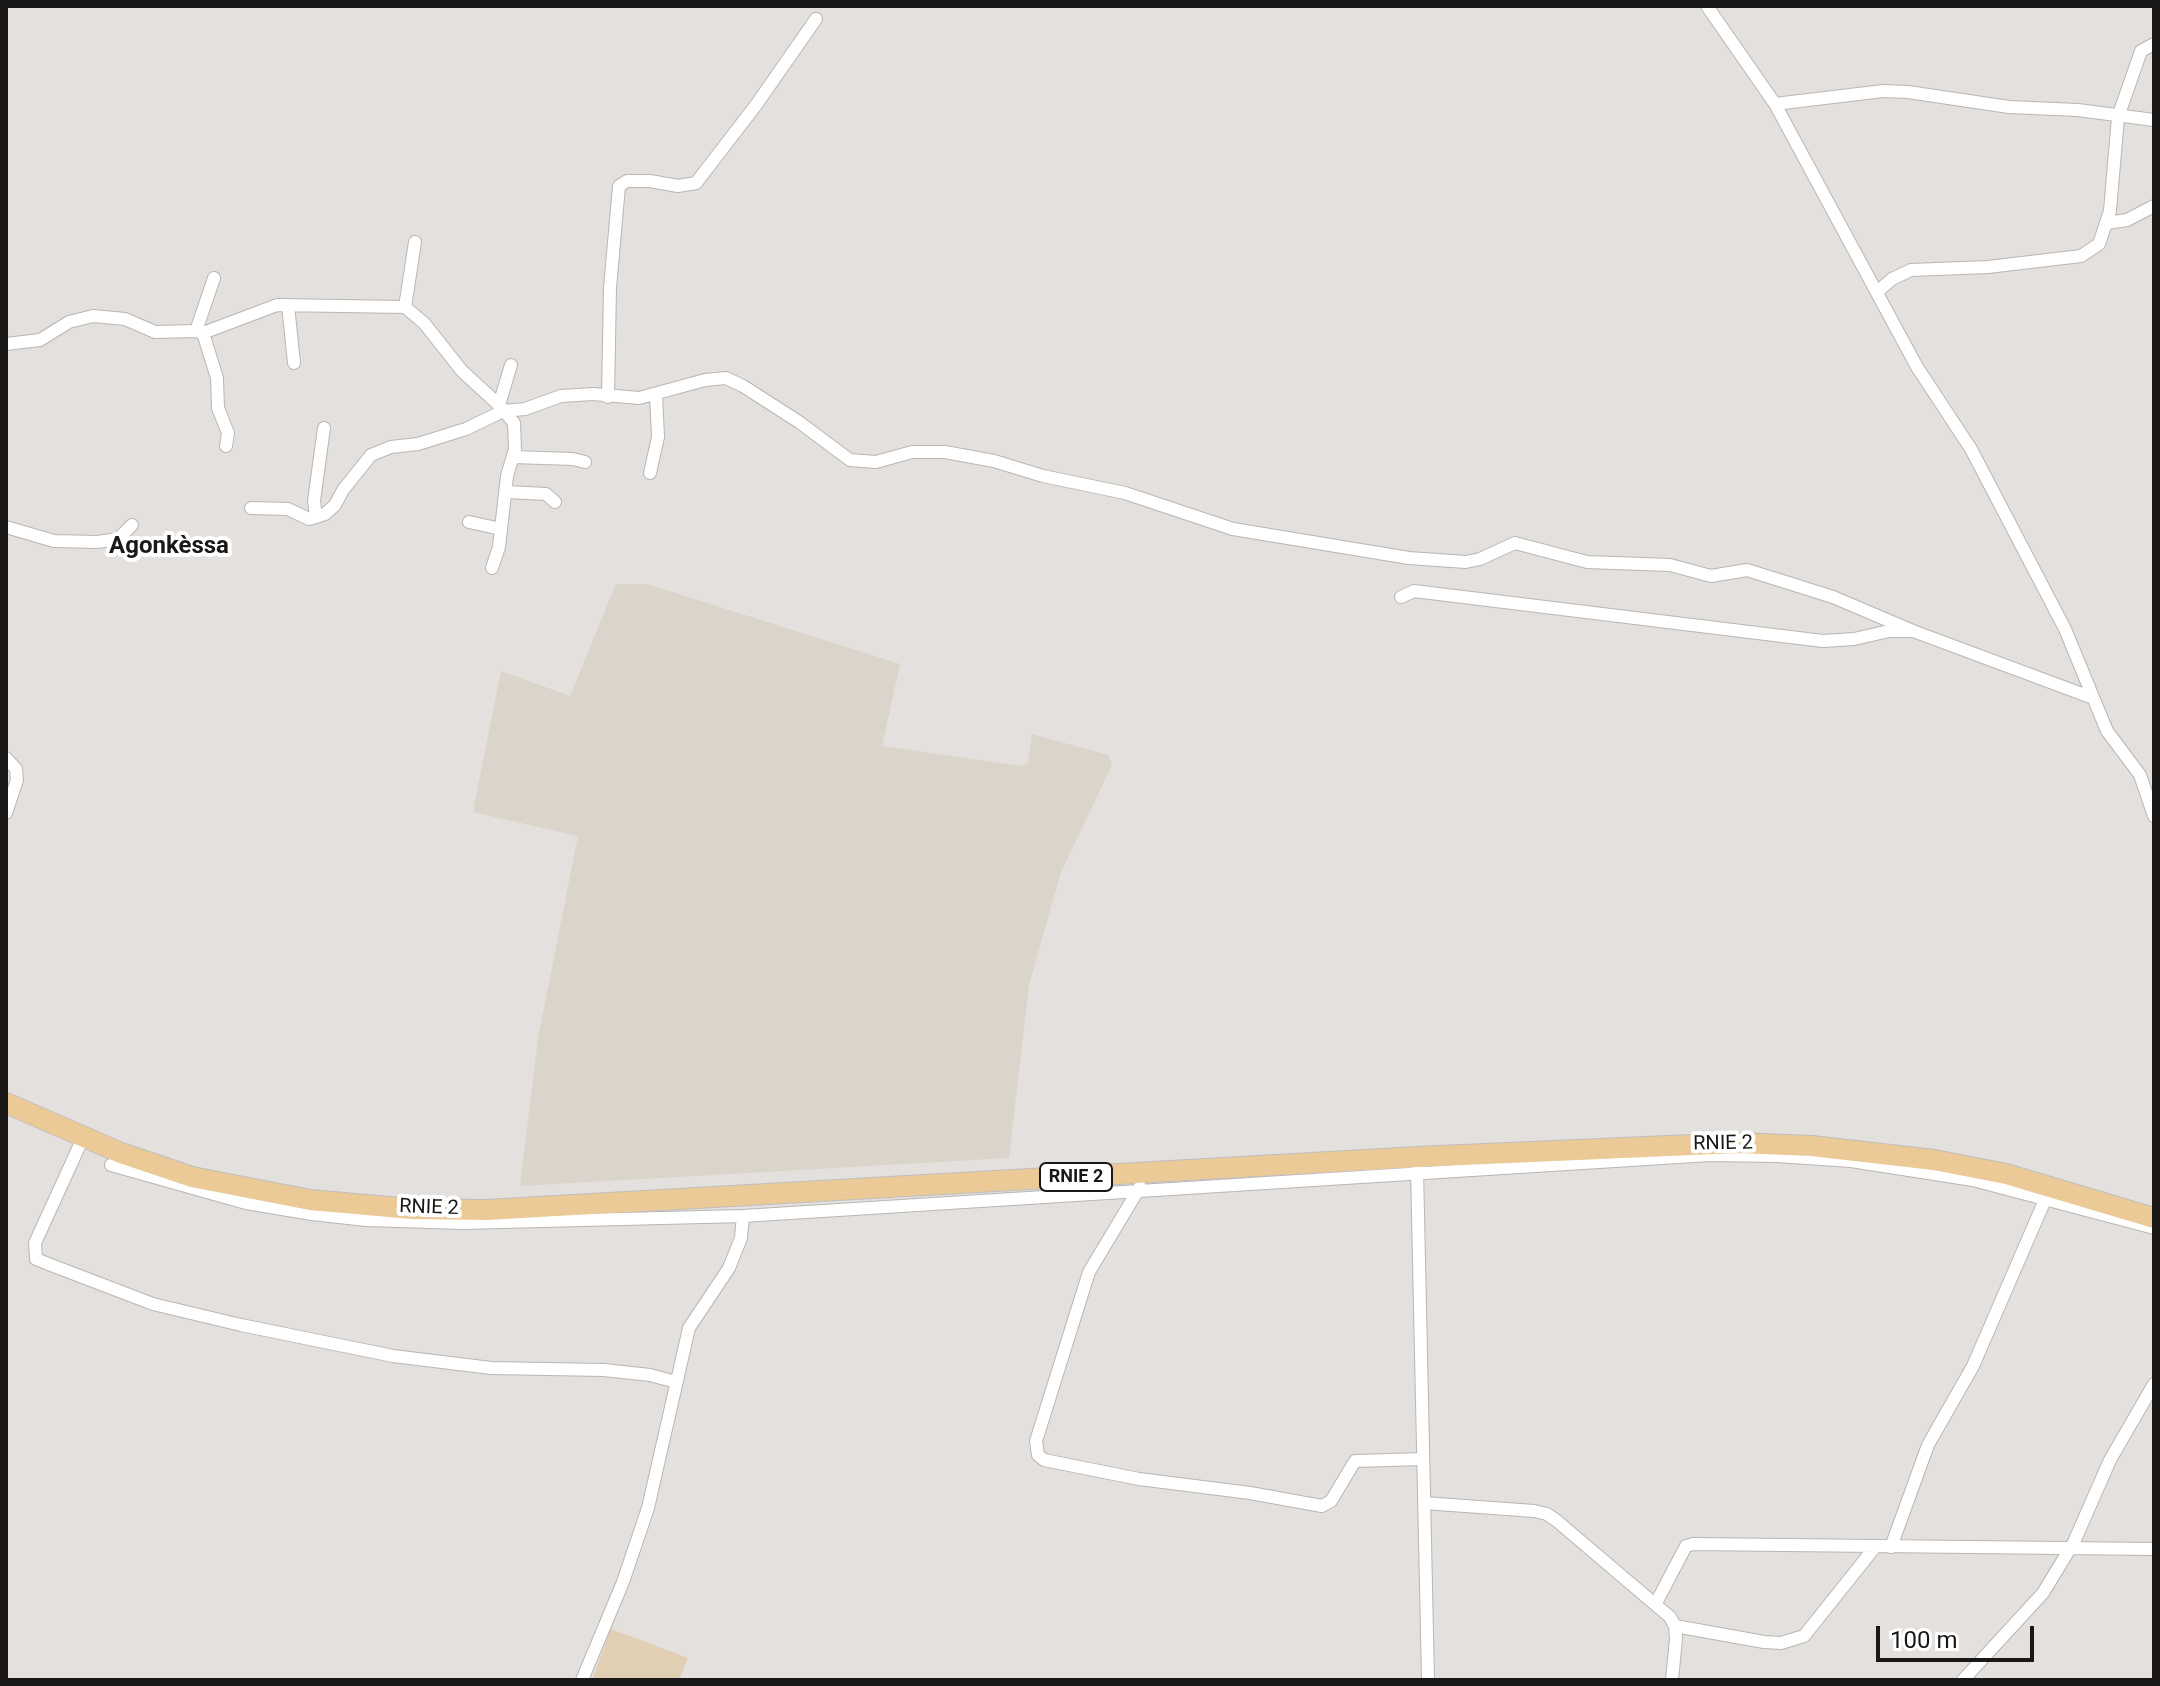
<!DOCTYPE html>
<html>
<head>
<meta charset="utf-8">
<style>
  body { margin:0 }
  #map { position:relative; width:2160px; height:1686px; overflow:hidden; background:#e3e0dd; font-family:Roboto,sans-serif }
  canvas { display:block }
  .frame { position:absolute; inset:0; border:8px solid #191817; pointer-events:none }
  .scale { position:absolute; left:1876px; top:1626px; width:158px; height:36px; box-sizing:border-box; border:4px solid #191817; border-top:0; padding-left:10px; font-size:24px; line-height:28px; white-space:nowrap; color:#191817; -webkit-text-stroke:6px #fff; paint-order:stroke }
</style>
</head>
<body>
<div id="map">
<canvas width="2160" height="1686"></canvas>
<div class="frame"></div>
<div class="scale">100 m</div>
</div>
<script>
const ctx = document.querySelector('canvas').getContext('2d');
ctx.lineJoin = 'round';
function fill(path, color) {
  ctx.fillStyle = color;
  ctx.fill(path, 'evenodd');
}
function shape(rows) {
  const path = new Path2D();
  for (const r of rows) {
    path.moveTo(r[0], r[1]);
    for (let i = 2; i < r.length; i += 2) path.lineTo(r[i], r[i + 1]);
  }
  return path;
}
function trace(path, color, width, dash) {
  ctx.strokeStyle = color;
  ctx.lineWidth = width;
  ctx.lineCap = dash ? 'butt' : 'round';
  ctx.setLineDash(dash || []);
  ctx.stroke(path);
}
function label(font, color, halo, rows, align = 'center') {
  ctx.font = font + ' Roboto,sans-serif';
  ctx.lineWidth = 8;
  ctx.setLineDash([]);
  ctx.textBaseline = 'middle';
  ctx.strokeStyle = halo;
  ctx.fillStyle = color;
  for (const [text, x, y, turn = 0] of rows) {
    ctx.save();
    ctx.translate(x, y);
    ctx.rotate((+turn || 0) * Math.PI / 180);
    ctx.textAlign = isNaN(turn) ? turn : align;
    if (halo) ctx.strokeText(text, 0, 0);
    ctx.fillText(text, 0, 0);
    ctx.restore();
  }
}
fill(shape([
  [616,584,647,584,900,664,882,746,1021,766,1028,762,1032,734,1108,755,1112,765,1061,872,1029,985,1009,1158,520,1186,538,1038,578,836,473,812,501,671,570,696]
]), '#dbd4ca');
fill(shape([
  [611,1629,688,1658,679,1680,592,1680]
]), '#e1cfb3');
const minor = shape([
  [1707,6,1775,104,1917,367,1971,449,2065,629,2107,731,2140,775,2154,816],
  [1775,104,1883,91,1908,92,2009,107,2078,110,2154,120],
  [2107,223,2127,220,2154,206],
  [214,278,196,331,203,333,217,378,218,408,228,433,226,446],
  [1877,292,1892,279,1911,270,1988,267,2081,256,2099,244,2110,211,2118,117,2141,51,2154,44],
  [288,305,294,363],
  [405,307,415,242],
  [203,333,277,305,405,307,424,323,462,371,499,405,514,423,515,449,507,476,499,547,492,568],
  [6,344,40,340,69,322,93,316,125,319,155,332,196,331],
  [608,397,610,288,619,186,627,181,650,181,678,186,696,183,756,105,816,19],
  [499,405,511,365],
  [513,457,573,459,585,462],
  [650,473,658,437,656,395],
  [507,492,546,494,555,502],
  [251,508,288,509,309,519,316,517,314,501,324,428],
  [316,517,325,514,335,505,343,490,371,455,391,447,418,444,466,429,503,411,525,409,561,396,593,394,639,398,705,380,726,378,743,386,799,422,850,460,876,462,912,452,945,452,994,461,1043,476,1125,493,1233,529,1409,558,1466,562,1480,559,1515,543,1587,562,1670,565,1711,576,1747,570,1833,597,1913,631],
  [469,522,501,529],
  [6,527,54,541,97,542,118,539,132,525],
  [1401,597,1414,591,1823,641,1854,639,1889,631,1913,631,2093,698],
  [6,758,16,769,17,780,6,813],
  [83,1138,35,1243,36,1259,51,1265,153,1304,241,1325,393,1356,491,1368,604,1370,650,1375,676,1382],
  [111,1165,246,1203,312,1214,366,1220,463,1223,743,1216,1710,1155,1777,1156,1851,1161,1973,1180,2154,1228],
  [1417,1168,1428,1680],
  [1140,1187,1089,1272,1036,1441,1038,1455,1044,1460,1139,1479,1250,1493,1322,1506,1331,1501,1355,1461,1423,1459],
  [1424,1503,1534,1511,1547,1514,1557,1521,1670,1617,1675,1626,1676,1639,1672,1680],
  [1891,1547,1928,1445,1973,1366,2048,1193],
  [1656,1603,1686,1546,1693,1544,2154,1549],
  [1675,1626,1764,1642,1781,1643,1804,1636,1875,1547],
  [582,1680,623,1582,648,1508,689,1328,729,1268,741,1238,743,1216],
  [1963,1680,2043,1593,2074,1542,2110,1460,2154,1384]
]);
const trunk = shape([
  [6,1103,121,1153,192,1177,310,1200,412,1209,486,1210,1417,1157,1738,1143,1812,1146,1934,1160,2006,1174,2154,1218]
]);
trace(minor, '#b9b6b3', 14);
trace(trunk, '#bfbebe', 22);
trace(minor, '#fff', 12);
trace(trunk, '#ebca98', 20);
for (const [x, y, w] of [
  [1076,1177,72]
]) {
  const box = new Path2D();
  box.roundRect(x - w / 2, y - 14, w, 28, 6);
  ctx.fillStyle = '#fff';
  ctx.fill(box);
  trace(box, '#191817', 2);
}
label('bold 18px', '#191817', null, [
  ["RNIE 2",1076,1177]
]);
label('20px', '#191817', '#fff', [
  ["RNIE 2",1723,1144,-1],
  ["RNIE 2",429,1208,2]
]);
label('bold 24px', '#191817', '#fff', [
  ["Agonkèssa",169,547]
]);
</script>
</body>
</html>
